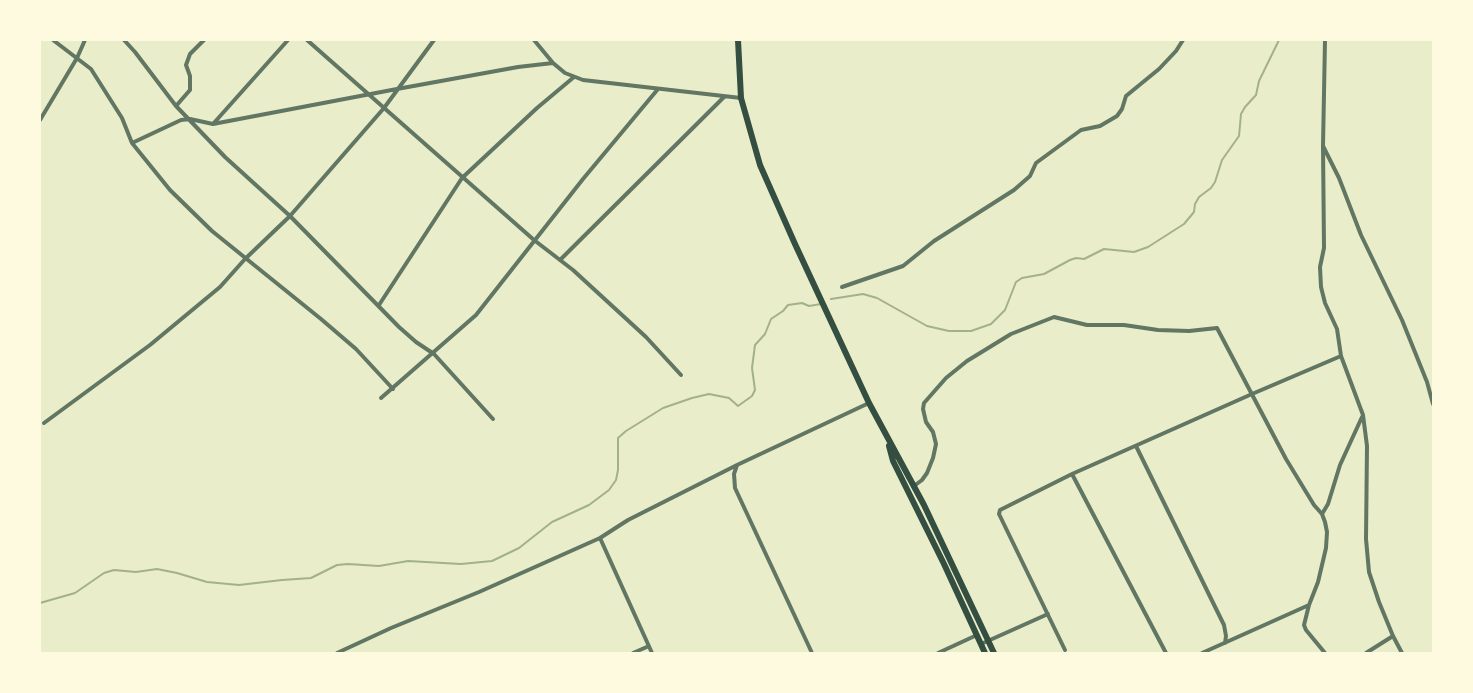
<!DOCTYPE html>
<html>
<head>
<meta charset="utf-8">
<style>
  body { margin:0 }
  #map { position:relative; width:1473px; height:693px; overflow:hidden; background:#e9edc9; font-family:Lato,sans-serif }
  canvas { display:block }
  .frame { position:absolute; inset:0; border:41px solid #fefae0; pointer-events:none }
</style>
</head>
<body>
<div id="map">
<canvas width="1473" height="693"></canvas>
<div class="frame"></div>
</div>
<script>
const ctx = document.querySelector('canvas').getContext('2d');
ctx.lineJoin = 'round';
function shape(rows) {
  const path = new Path2D();
  for (const r of rows) {
    path.moveTo(r[0], r[1]);
    for (let i = 2; i < r.length; i += 2) path.lineTo(r[i], r[i + 1]);
  }
  return path;
}
function trace(path, color, width, dash) {
  ctx.strokeStyle = color;
  ctx.lineWidth = width;
  ctx.lineCap = dash ? 'butt' : 'round';
  ctx.setLineDash(dash || []);
  ctx.stroke(path);
}
trace(shape([
  [831,299,863,294,877,298,927,326,949,331,971,331,991,324,1005,310,1016,282,1022,278,1044,274,1070,260,1076,258,1084,259,1104,249,1134,252,1148,247,1184,224,1194,212,1195,204,1199,197,1211,188,1215,182,1222,160,1239,136,1241,114,1245,107,1256,95,1259,81,1279,40],
  [40,603,75,593,104,573,114,570,136,572,157,569,177,573,207,582,239,585,282,580,311,578,337,565,348,564,379,566,408,561,461,564,492,561,519,548,552,522,589,505,609,490,616,480,618,470,618,438,626,431,663,408,692,398,709,394,729,398,738,406,752,396,755,390,752,368,755,345,765,334,771,319,783,311,788,305,802,303,809,306,821,304]
]), '#a3b18a', 2);
trace(shape([
  [53,40,91,69,122,118,132,143,170,190,212,231,321,319,356,349,393,389],
  [124,40,135,52,176,106,225,157,290,216,399,327,416,342,434,354,493,419],
  [307,40,534,240,573,270,646,337,681,375],
  [534,40,553,63,565,73,583,80,741,98],
  [1325,40,1323,146,1339,178,1361,235,1402,320,1427,382,1433,404],
  [176,106,190,90,190,76,186,65,190,54,204,40],
  [40,120,77,58,85,40],
  [213,124,288,40],
  [132,143,181,120,190,119,213,124,397,89,518,67,553,63],
  [1323,146,1324,248,1320,267,1321,287,1325,303,1337,329,1341,356,1363,415,1367,446,1366,539,1369,572,1379,602,1393,636,1402,653],
  [560,260,724,97],
  [842,287,903,266,934,241,1014,190,1030,176,1036,163,1081,130,1100,126,1117,116,1122,109,1126,96,1159,69,1176,51,1183,40],
  [379,305,462,178,537,108,574,77],
  [381,398,476,315,583,179,658,89],
  [44,423,150,345,220,287,245,259,290,216,384,108,434,40],
  [1136,446,1224,625,1226,636,1225,643],
  [1072,474,1166,653],
  [914,486,922,480,927,473,933,458,936,444,933,432,926,422,923,409,924,403,946,378,967,361,1011,334,1054,317,1087,325,1124,325,1158,330,1189,331,1217,328,1286,459,1314,505,1322,514,1325,522,1327,532,1326,548,1318,582,1309,605,1304,625,1306,630,1325,653],
  [1322,514,1328,504,1340,465,1362,417],
  [600,538,652,653],
  [981,644,1048,614],
  [1065,650,999,514,1000,510,1072,474,1252,394,1341,356],
  [337,653,391,628,479,592,600,538,628,520,737,465],
  [633,653,649,646],
  [812,653,735,488,734,474,737,465,869,403],
  [938,653,977,635],
  [1202,653,1309,605],
  [1366,653,1393,636]
]), '#617663', 4);
trace(shape([
  [738,40,741,98,760,165,795,244,869,403,924,505,994,653],
  [889,446,893,461,944,564,985,653]
]), '#344e41', 6);
</script>
</body>
</html>
